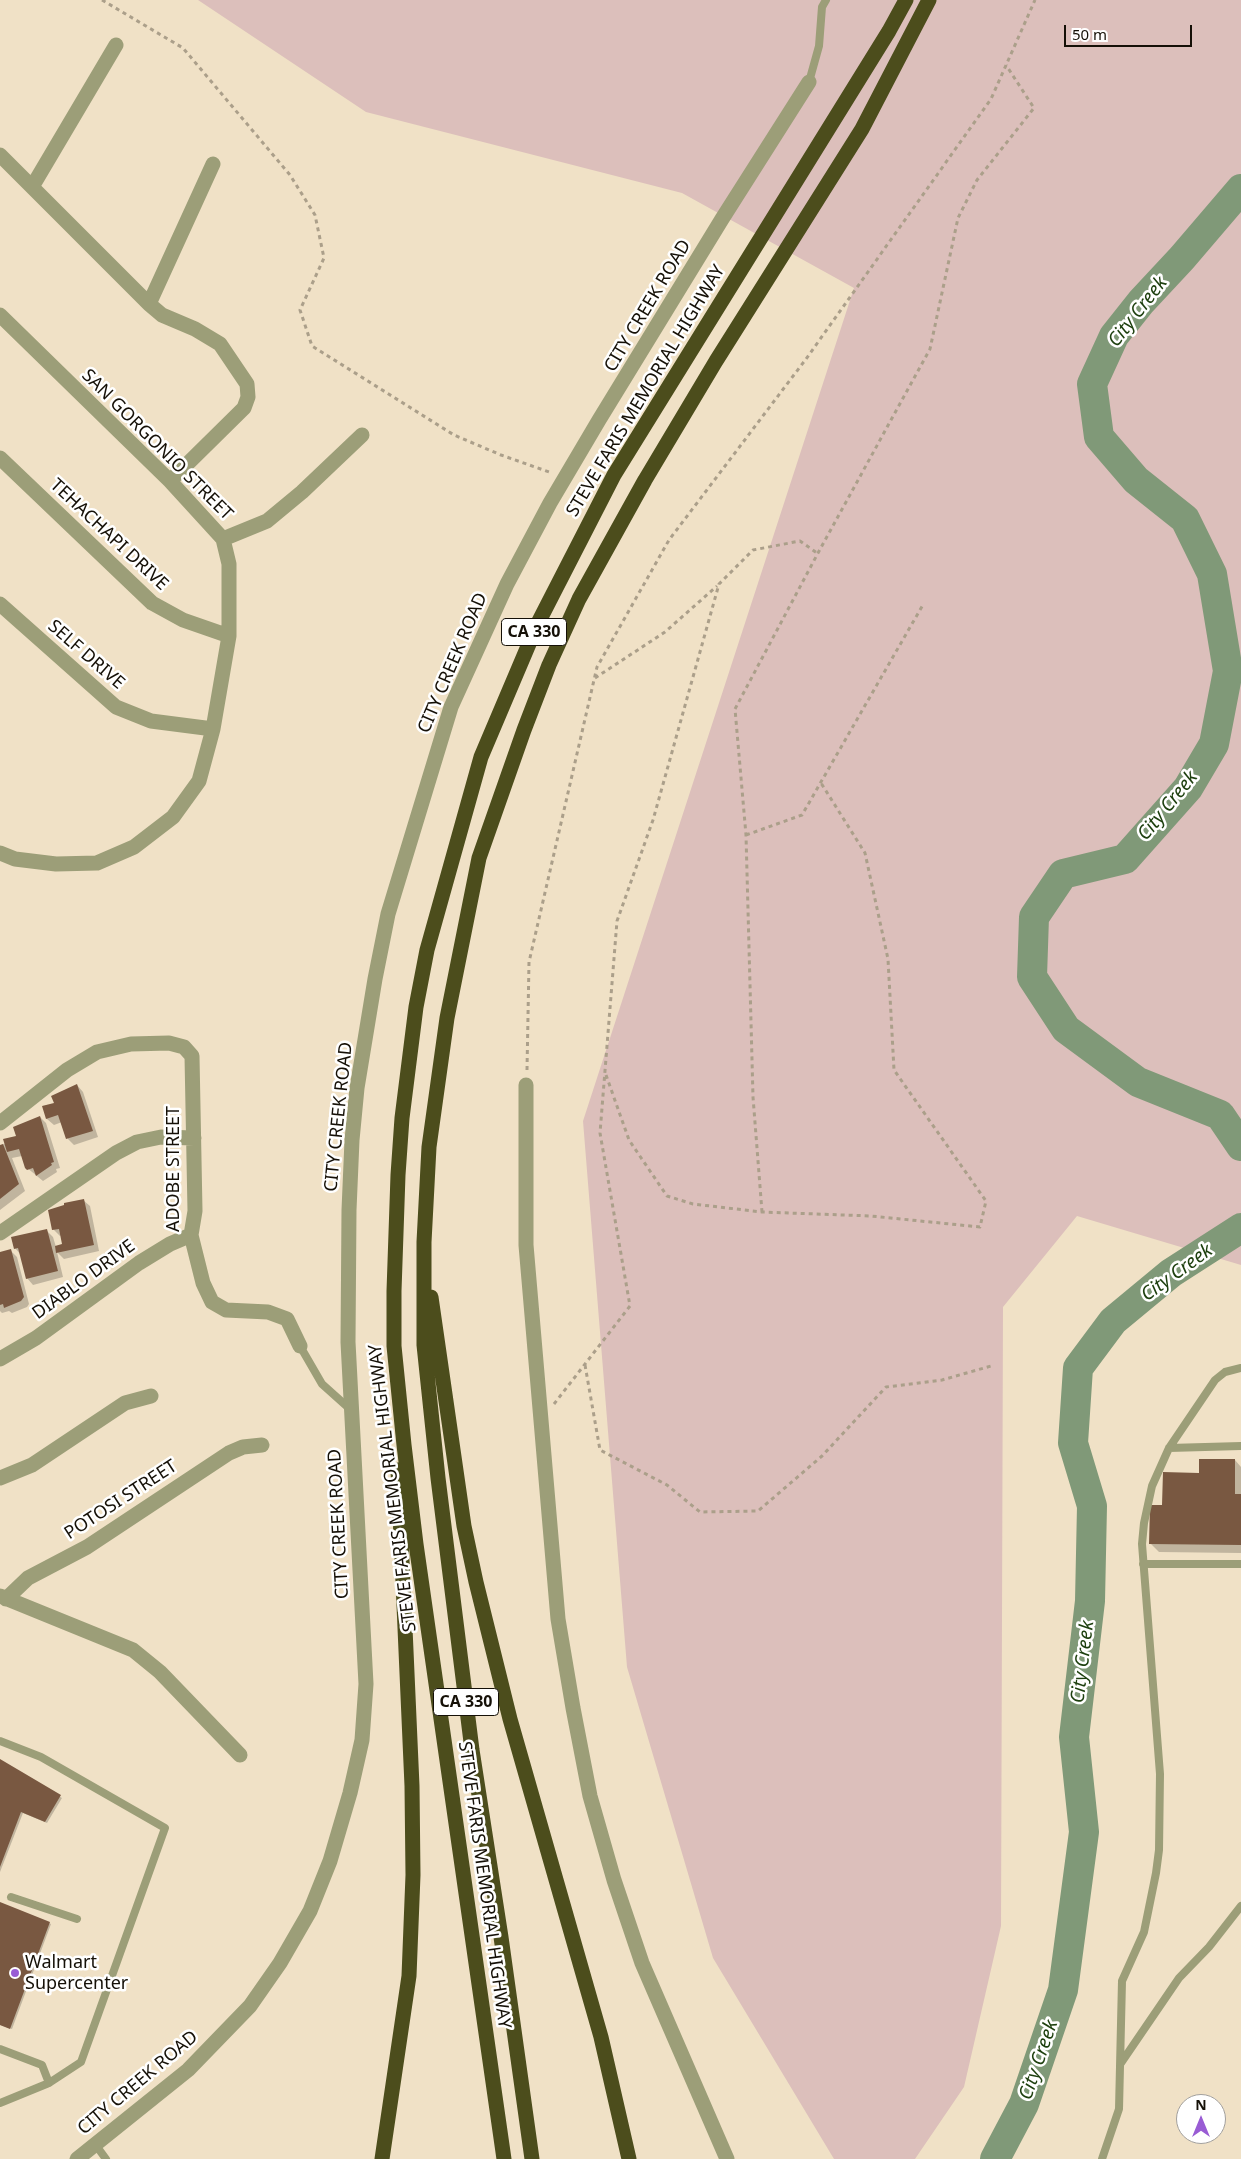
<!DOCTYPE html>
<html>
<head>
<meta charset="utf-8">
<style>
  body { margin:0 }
  #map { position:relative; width:1241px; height:2159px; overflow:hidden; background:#f0e1c6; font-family:"Noto Sans",sans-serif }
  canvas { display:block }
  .north { position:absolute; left:1176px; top:2094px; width:50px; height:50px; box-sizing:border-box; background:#fff; border:1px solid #a19f9c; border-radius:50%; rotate:0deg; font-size:14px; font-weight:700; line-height:20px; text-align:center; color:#151007 }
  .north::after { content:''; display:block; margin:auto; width:18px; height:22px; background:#995cd4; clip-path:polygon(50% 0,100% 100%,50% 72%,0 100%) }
  .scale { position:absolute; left:1064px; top:25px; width:128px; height:22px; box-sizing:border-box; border:2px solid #151007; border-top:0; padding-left:6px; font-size:15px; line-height:18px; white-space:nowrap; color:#151007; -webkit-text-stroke:4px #fff; paint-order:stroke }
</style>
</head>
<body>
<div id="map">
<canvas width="1241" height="2159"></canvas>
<div class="north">N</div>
<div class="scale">50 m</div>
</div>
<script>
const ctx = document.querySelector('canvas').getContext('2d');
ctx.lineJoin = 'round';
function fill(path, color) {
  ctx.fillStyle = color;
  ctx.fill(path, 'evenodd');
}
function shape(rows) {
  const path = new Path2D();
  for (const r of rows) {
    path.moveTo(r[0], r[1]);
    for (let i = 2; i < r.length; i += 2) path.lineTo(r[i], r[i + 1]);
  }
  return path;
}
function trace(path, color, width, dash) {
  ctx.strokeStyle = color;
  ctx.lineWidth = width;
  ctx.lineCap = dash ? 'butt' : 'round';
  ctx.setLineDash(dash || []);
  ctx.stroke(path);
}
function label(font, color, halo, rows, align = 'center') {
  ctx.font = font + ' "Noto Sans",sans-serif';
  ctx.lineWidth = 5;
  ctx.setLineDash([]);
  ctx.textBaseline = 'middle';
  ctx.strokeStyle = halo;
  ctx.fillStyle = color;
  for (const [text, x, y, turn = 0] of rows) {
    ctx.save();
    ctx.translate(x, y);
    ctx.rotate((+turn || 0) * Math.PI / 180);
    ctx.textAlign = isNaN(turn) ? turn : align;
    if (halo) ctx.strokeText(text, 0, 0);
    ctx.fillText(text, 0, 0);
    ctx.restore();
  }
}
fill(shape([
  [198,0,1241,0,1241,1265,1077,1216,1003,1307,1001,1926,964,2087,915,2159,834,2159,713,1958,627,1667,583,1121,854,288,682,193,366,112]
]), '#dcbfbb');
fill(shape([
  [77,1085,83,1092,98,1137,74,1145,68,1139,62,1122,54,1125,47,1119,43,1107,56,1104],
  [40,1117,46,1123,60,1168,56,1169,57,1172,43,1181,26,1167,22,1156,12,1158,25,1191,0,1210,0,1146,17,1137],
  [83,1200,90,1206,99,1251,64,1259,57,1252,63,1277,33,1285,27,1278,21,1255,15,1248,47,1231,53,1237,56,1247,64,1245,62,1235,60,1236,53,1229],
  [11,1251,17,1257,29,1304,27,1307,12,1313,9,1311,2,1313,0,1311,0,1253],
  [1235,1460,1241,1467,1241,1553,1159,1552,1151,1544,1164,1506,1200,1474],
  [0,1761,62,1798,47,1823,23,1813,0,1872],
  [0,1903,51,1924,12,2029,0,2025]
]), '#0003');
trace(shape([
  [1241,189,1182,258,1141,302,1114,336,1092,384,1099,437,1136,480,1185,519,1212,574,1228,671,1214,744,1188,788,1125,859,1063,874,1034,917,1032,977,1066,1029,1138,1082,1220,1115,1241,1146],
  [995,2159,1024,2104,1063,1990,1084,1832,1074,1737,1090,1601,1092,1506,1073,1443,1078,1368,1113,1321,1171,1273,1241,1228]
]), '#809978', 30);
fill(shape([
  [77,1084,93,1131,66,1139,58,1115,46,1119,42,1106,54,1103,51,1096],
  [40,1116,54,1162,51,1163,52,1165,36,1176,33,1168,27,1170,25,1168,19,1149,7,1152,3,1139,16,1136,13,1127],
  [3,1144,19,1184,0,1199,0,1145],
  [84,1199,94,1245,56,1253,55,1246,62,1244,59,1229,52,1230,48,1210,64,1205,64,1203],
  [47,1229,58,1271,26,1279,18,1248,14,1249,11,1237],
  [11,1249,24,1297,21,1301,4,1308,3,1304,0,1305,0,1252],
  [1199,1459,1235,1459,1235,1494,1241,1494,1241,1545,1149,1544,1150,1505,1162,1505,1163,1472,1199,1473],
  [0,1759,61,1795,45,1822,21,1812,0,1867],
  [0,1902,50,1922,10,2029,0,2025]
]), '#795841');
trace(shape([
  [102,0,183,48,290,175,315,215,324,258,300,310,312,346,454,435,501,455,552,473],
  [595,678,665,632,717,586],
  [746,835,802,815,924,603],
  [527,1070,529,962,597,667,669,540,806,359,991,99,1035,0],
  [606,1075,629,1140,667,1196,693,1204,762,1212,871,1216,980,1227,986,1201,894,1070,888,959,865,853,821,783],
  [762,1212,753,1097,746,835,735,709,818,553,930,349,958,218,977,180,1034,108,1006,65],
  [585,1365,600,1450,667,1485,700,1512,758,1511,822,1456,886,1387,942,1380,991,1366],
  [554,1404,630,1306,600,1133,617,921,653,820,719,584,753,550,800,541,817,553]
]), '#ab9f8a', 3, [4, 4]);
trace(shape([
  [809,82,819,46,822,7,826,0],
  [300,1346,322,1384,351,1410],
  [1169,1448,1241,1446],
  [1143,1564,1241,1564],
  [0,1741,41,1757,165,1828,81,2062,49,2083],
  [11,1897,77,1919],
  [0,2049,42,2065,49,2083,0,2103],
  [1121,2063,1179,1978,1209,1947,1241,1906],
  [95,2144,106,2159],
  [1102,2159,1119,2109,1122,1981,1144,1932,1156,1873,1159,1850,1160,1774,1142,1544,1144,1523,1152,1486,1169,1448,1215,1380,1225,1372,1241,1368]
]), '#9c9e78', 8);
trace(shape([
  [0,155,149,304,162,315,195,329,220,344,247,384,248,397,244,408,170,481],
  [32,187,116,45],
  [149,304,213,164],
  [0,315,170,481,223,539,229,564,229,636,213,729,199,781,173,817,134,847,97,863,56,864,15,859,0,853],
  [0,458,152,603,183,620,229,636],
  [223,539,267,521,302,492,362,435],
  [0,604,116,707,151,721,213,729],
  [526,1085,526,1245,558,1619,573,1708,590,1796,614,1880,642,1963,727,2159],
  [0,1123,67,1070,97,1052,131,1044,169,1043,184,1047,192,1056,195,1211,191,1235,203,1283,212,1302,226,1310,268,1312,287,1319,300,1346],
  [0,1233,116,1153,137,1142,161,1137,194,1138],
  [0,1359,36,1338,139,1263,170,1244,191,1235],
  [0,1478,32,1465,125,1403,151,1396],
  [0,1596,133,1650,160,1672,240,1755],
  [6,1599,28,1578,87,1547,229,1453,243,1447,262,1445],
  [77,2159,188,2070,250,2006,280,1963,310,1911,330,1861,350,1793,362,1740,366,1684,348,1342,349,1210,352,1140,357,1088,375,979,388,914,451,707,507,584,550,503,599,420,722,219,809,82]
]), '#9c9e78', 15);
trace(shape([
  [431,1297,464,1526,476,1582,510,1719,601,2037,629,2159],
  [382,2159,409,1976,413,1875,412,1786,398,1470],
  [504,2159,416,1544,404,1445,394,1346,394,1291,398,1175,402,1118,416,1007,427,950,481,757,537,625,614,475,889,31,906,0],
  [532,2159,501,1937,472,1750,438,1478,424,1345,424,1242,429,1147,447,1018,479,858,524,730,549,665,579,599,645,480,716,361,862,129,929,0]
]), '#4c4d1c', 15);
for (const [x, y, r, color] of [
  [15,1973,5,"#995cd4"]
]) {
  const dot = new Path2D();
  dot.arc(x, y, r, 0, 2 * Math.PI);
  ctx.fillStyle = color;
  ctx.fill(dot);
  trace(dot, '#fff', 2);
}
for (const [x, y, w] of [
  [534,632,65],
  [466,1702,65]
]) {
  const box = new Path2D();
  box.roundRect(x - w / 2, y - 13.5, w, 27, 4);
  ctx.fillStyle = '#fff';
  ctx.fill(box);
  trace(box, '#151007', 1);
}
label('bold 16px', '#151007', null, [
  ["CA 330",534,632],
  ["CA 330",466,1702]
]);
label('18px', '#151007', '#fff', [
  ["CITY CREEK ROAD",648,306,-59],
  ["STEVE FARIS MEMORIAL HIGHWAY",646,391,-59],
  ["SAN GORGONIO STREET",157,445,45],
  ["TEHACHAPI DRIVE",109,535,43],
  ["SELF DRIVE",86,655,41],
  ["CITY CREEK ROAD",453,663,-67],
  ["CITY CREEK ROAD",339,1117,-84],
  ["ADOBE STREET",174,1169,-90],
  ["DIABLO DRIVE",84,1280,-36],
  ["STEVE FARIS MEMORIAL HIGHWAY",393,1488,-97],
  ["POTOSI STREET",121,1500,-33],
  ["CITY CREEK ROAD",339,1524,-93],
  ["STEVE FARIS MEMORIAL HIGHWAY",484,1885,82],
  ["CITY CREEK ROAD",138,2083,-40]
]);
label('18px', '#151007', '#fff', [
  ["Walmart",25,1963],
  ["Supercenter",25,1984]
], 'left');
label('italic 19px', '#1e400f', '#fff', [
  ["City Creek",1138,312,-52],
  ["City Creek",1168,806,-51],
  ["City Creek",1177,1273,-36],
  ["City Creek",1083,1662,-83],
  ["City Creek",1039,2060,-71]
]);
</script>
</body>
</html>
